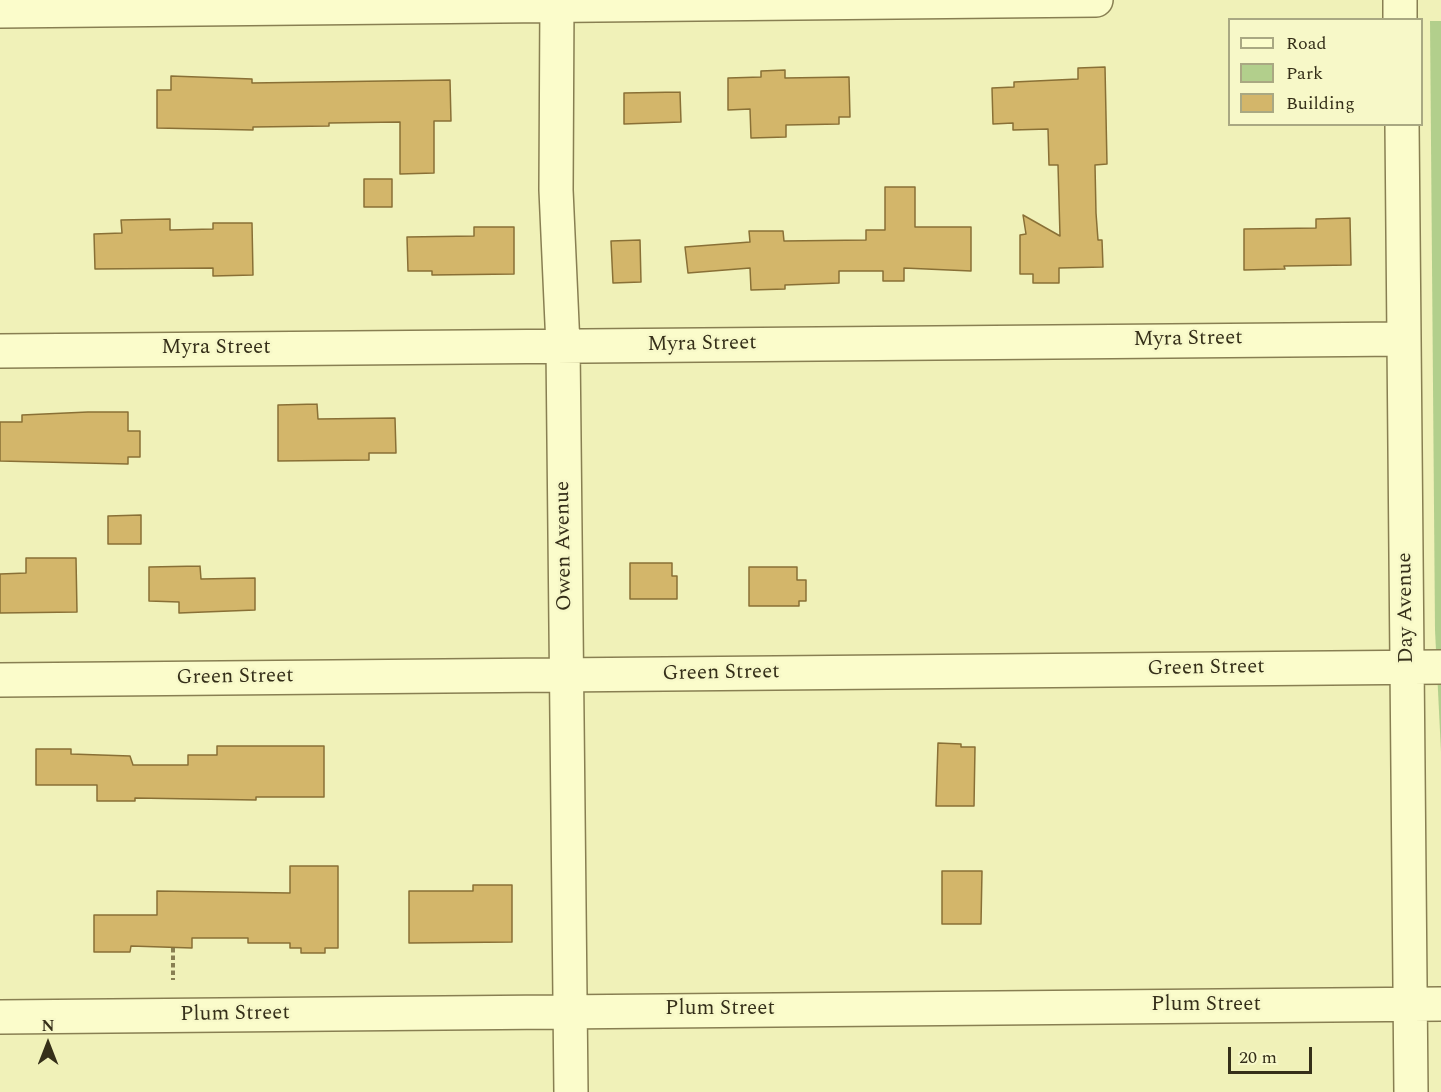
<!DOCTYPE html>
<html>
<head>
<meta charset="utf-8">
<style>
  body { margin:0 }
  #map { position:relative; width:1441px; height:1092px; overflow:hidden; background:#f0f1b8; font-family:Spectral,serif }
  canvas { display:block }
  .legend { position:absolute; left:1228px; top:18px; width:195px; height:108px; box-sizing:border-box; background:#f7f8c8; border:2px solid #a9a882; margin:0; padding:8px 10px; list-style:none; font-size:18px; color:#352f19 }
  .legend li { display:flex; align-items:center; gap:12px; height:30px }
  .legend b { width:30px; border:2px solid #a9a882 }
  .north { position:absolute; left:18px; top:1014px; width:60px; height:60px; -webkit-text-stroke:4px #f7f8c8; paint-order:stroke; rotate:0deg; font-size:16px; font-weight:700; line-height:24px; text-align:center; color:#352f19 }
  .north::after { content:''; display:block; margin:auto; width:21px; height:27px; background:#352f19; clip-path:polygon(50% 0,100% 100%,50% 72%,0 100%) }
  .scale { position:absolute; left:1228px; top:1047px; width:84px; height:27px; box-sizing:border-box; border:3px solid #352f19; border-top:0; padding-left:8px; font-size:18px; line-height:21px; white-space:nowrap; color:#352f19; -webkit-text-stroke:4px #f7f8c8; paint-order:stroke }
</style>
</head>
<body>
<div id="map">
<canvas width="1441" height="1092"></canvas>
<ul class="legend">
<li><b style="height:8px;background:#fbfccb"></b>Road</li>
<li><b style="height:16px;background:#b2cf8c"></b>Park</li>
<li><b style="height:16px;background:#d3b66a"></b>Building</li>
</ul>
<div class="north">N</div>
<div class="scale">20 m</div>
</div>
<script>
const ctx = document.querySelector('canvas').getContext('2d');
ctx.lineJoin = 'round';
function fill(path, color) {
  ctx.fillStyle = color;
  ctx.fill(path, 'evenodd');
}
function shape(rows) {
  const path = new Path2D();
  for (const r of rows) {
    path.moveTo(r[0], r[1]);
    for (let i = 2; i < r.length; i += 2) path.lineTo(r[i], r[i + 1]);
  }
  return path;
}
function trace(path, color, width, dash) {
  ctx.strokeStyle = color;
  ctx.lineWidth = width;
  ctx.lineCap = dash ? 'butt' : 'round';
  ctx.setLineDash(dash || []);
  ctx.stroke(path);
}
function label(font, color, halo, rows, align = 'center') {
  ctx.font = font + ' Spectral,serif';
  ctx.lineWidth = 5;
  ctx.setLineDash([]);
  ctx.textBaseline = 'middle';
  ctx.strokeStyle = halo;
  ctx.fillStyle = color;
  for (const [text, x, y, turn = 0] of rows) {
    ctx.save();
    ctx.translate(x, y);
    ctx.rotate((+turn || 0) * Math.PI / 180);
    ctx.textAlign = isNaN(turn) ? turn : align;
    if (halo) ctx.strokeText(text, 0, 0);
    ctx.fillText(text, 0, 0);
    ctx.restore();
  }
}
fill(shape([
  [1430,21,1441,21,1441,752,1435,630]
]), '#b2cf8c');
const building = shape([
  [1105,67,1107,164,1095,165,1096,213,1098,240,1102,240,1103,267,1059,268,1059,283,1033,283,1033,274,1020,274,1020,235,1026,234,1023,215,1060,236,1058,165,1049,165,1048,129,1013,130,1013,123,993,124,992,88,1014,87,1014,82,1078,79,1078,68,1105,67],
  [785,70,785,78,849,77,850,117,839,117,839,124,786,125,786,137,751,138,750,109,728,110,728,78,761,77,761,71,785,70],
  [171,76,252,79,252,83,450,80,451,121,434,121,434,173,400,174,400,122,329,123,329,126,253,127,253,130,157,128,157,90,171,90,171,76],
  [680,92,681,122,624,124,624,93,680,92],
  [364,179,392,179,392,207,364,207,364,179],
  [885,187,915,187,915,227,971,227,971,271,904,268,904,281,883,281,883,271,839,271,839,283,785,285,785,289,751,290,750,268,688,273,685,247,750,242,749,231,783,231,784,241,866,240,866,230,885,230,885,187],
  [1350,218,1351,265,1284,266,1285,269,1244,270,1244,229,1316,228,1316,219,1350,218],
  [170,219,170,230,213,229,213,223,252,223,253,275,213,276,213,268,95,269,94,234,122,233,121,220,170,219],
  [474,227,514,227,514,274,432,275,432,271,408,271,407,237,474,236,474,227],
  [640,240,641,282,613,283,611,241,640,240],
  [317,404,318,419,395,418,396,453,369,453,369,460,278,461,278,405,317,404],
  [88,412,128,412,128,431,140,431,140,457,128,457,128,464,0,461,0,422,22,422,22,415,88,412],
  [141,515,141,544,108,544,108,516,141,515],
  [26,558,76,558,77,612,0,613,0,574,26,573,26,558],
  [630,563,672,563,672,576,677,576,677,599,630,599,630,563],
  [200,566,201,579,255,578,255,610,179,613,179,602,149,601,149,567,200,566],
  [749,567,797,567,797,580,806,580,806,601,799,601,799,606,749,606,749,567],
  [938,743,961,744,961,747,975,747,974,806,936,806,938,743],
  [217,746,324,746,324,797,256,797,256,800,135,798,135,801,97,801,97,785,36,785,36,749,71,749,71,754,130,756,133,765,188,765,188,755,217,755,217,746],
  [290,866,338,866,338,948,325,948,325,953,301,953,301,948,290,948,290,943,248,943,248,938,192,938,192,948,131,946,130,952,94,952,94,915,157,915,157,891,290,893,290,866],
  [942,871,982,871,981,924,942,924,942,871],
  [473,885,512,885,512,942,409,943,409,891,473,891,473,885]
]);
fill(building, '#d3b66a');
trace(building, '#897036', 1.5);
const minor = shape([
  [557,0,556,190,563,346,571,1092],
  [1400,0,1400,20],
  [0,11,1096,0],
  [1402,124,1411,1092],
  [0,351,1404,339],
  [0,680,1441,667],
  [0,1017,1441,1004]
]);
trace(minor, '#887f52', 36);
trace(shape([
  [173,948,173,980]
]), '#887f52', 4, [4.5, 3]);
trace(minor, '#fbfccb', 33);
label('21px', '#352f19', '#f7f8c8', [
  ["Myra Street",1188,340,-1],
  ["Myra Street",702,345,-1],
  ["Myra Street",216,349],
  ["Owen Avenue",565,546,-91],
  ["Day Avenue",1407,608,-91],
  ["Green Street",1206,669,-1],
  ["Green Street",721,674,-1],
  ["Green Street",235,678,-1],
  ["Plum Street",1206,1006],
  ["Plum Street",720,1010],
  ["Plum Street",235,1015,-1]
]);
</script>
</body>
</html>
